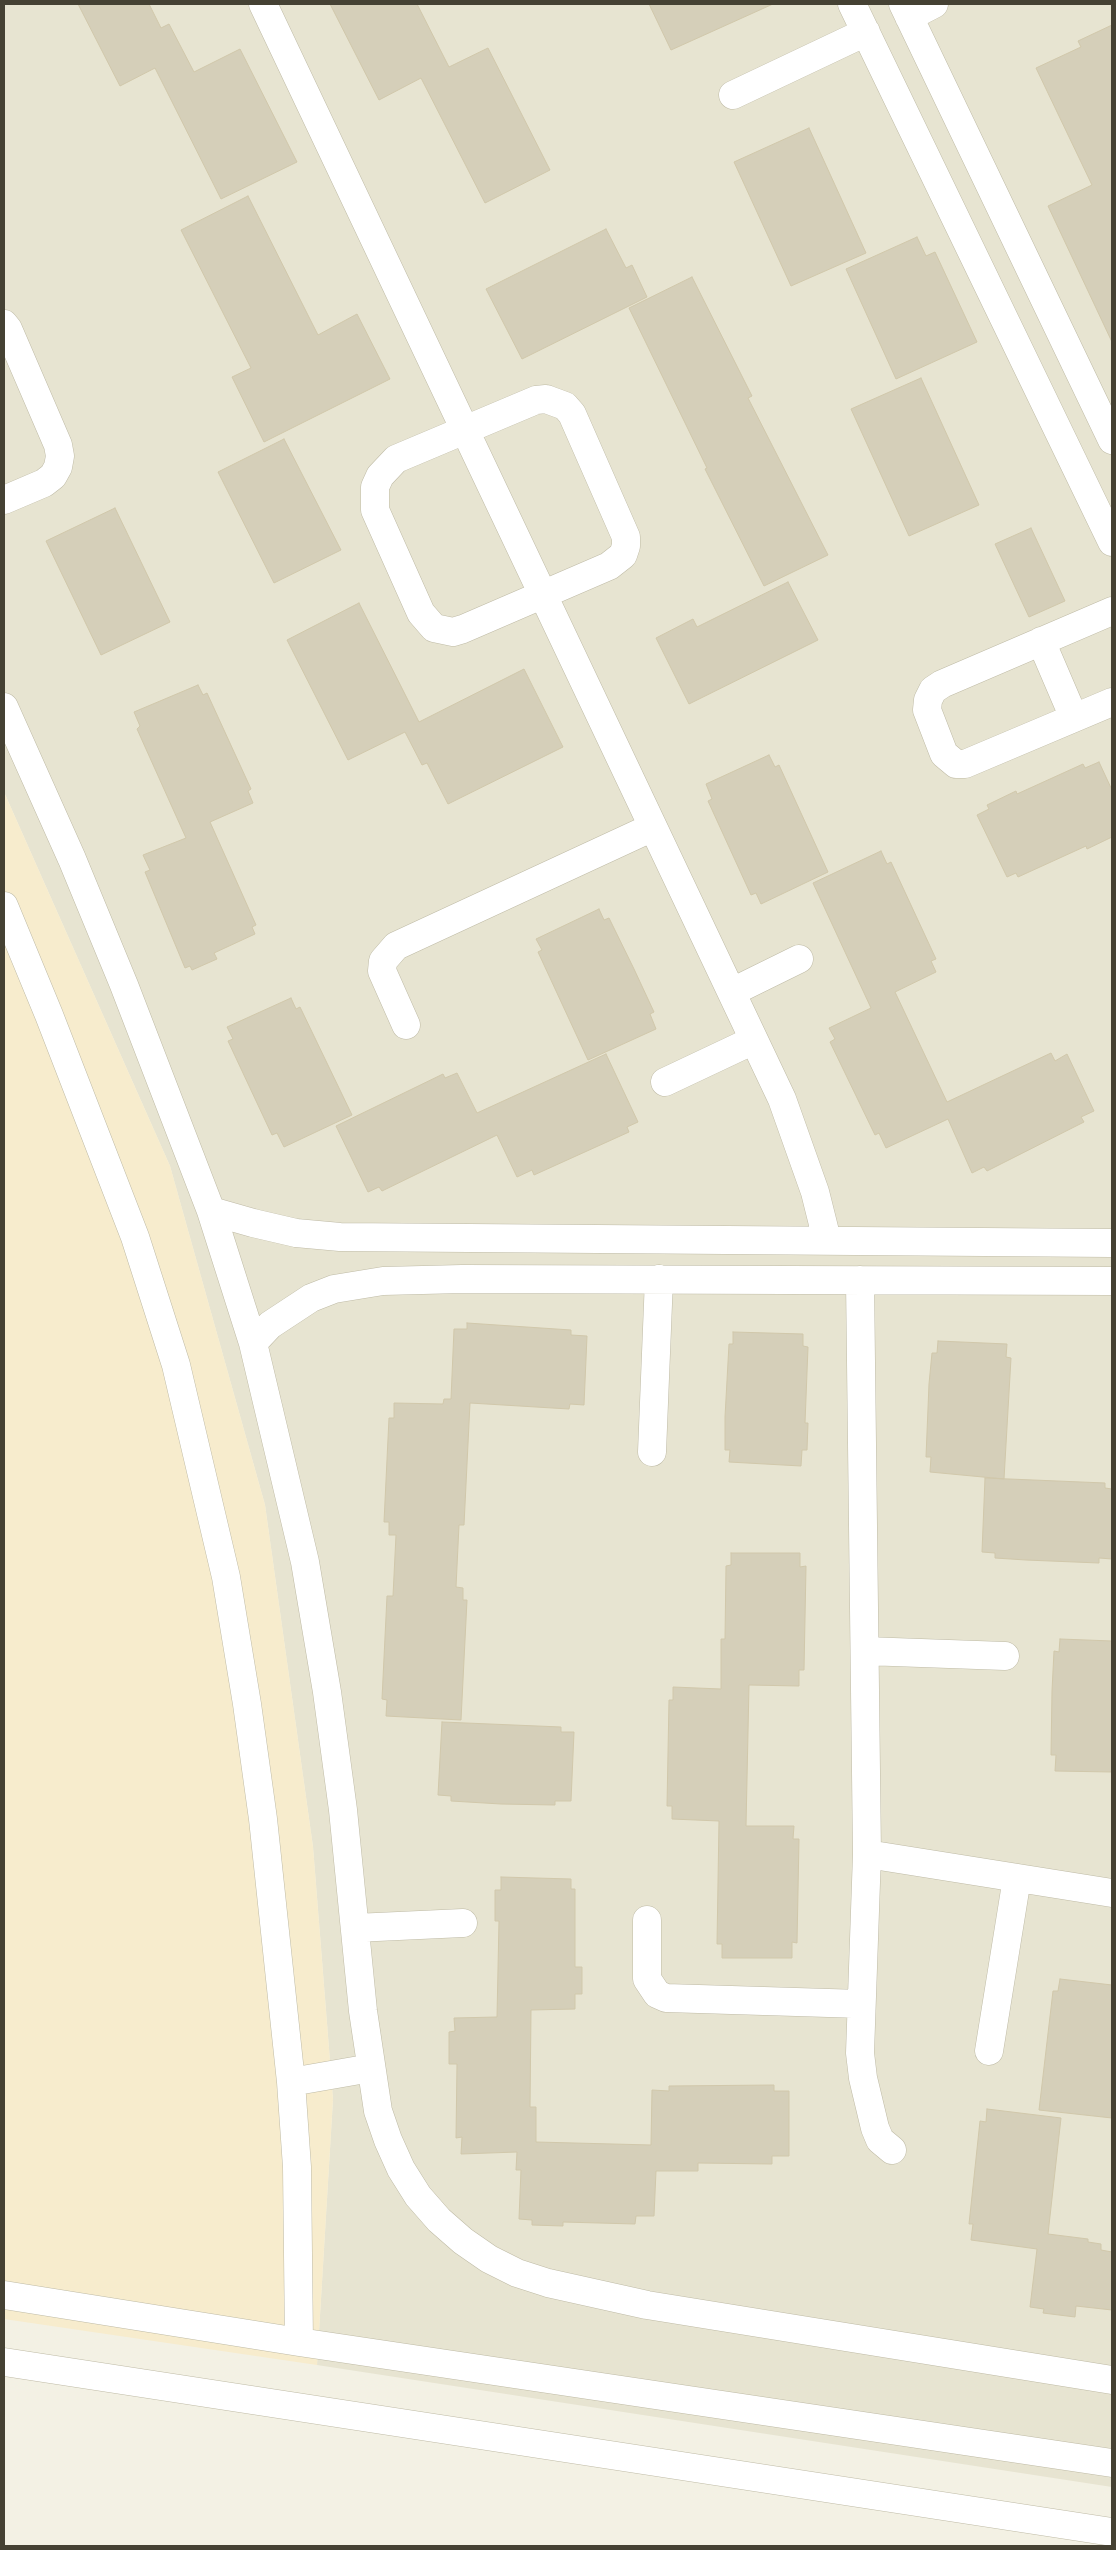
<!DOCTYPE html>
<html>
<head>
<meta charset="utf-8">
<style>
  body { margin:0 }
  #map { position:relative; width:1116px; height:2550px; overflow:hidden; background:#f3f1e4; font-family:Manrope,sans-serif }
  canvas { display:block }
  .frame { position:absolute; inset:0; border:5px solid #454133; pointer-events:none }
</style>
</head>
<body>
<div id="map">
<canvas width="1116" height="2550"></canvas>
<div class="frame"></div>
</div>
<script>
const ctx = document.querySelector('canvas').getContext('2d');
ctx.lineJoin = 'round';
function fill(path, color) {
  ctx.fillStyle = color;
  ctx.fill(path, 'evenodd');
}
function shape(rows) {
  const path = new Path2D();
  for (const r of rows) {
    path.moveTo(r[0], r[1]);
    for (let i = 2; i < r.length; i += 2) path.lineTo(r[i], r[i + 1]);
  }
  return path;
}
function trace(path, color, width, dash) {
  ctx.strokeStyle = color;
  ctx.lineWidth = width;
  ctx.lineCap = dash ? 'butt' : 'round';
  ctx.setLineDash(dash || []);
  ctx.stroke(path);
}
fill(shape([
  [4,4,1112,4,1112,2487,317,2365,333,2099,313,1847,265,1505,170,1166,4,792]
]), '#e7e4d1');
fill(shape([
  [4,792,170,1166,265,1505,313,1847,333,2099,317,2365,4,2319]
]), '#f7eccd');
const building = shape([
  [78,4,149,4,161,28,169,24,194,72,240,49,297,162,221,199,155,68,120,86,78,4],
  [330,4,417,4,449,67,488,48,550,170,485,203,421,78,379,100,330,4],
  [649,4,773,4,671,50,649,4],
  [1112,25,1112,342,1048,206,1092,185,1036,68,1081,47,1078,41,1112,25],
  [809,128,866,253,791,286,734,162,809,128],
  [248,196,318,335,357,314,390,379,264,442,232,377,251,368,181,230,248,196],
  [606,229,626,268,632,265,647,297,522,359,486,289,606,229],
  [917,237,926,256,935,252,977,342,896,379,846,269,917,237],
  [692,277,752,396,748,398,828,555,764,586,705,469,707,468,629,308,692,277],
  [921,378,979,505,909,536,851,409,921,378],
  [284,439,341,550,274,583,218,472,284,439],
  [115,508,170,622,101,655,46,541,115,508],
  [1031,528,1065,601,1029,617,995,544,1031,528],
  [788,582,818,640,689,704,656,638,693,619,697,627,788,582],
  [359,603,419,722,524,669,563,747,448,804,427,763,422,765,405,732,348,760,287,640,359,603],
  [198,685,203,695,207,693,251,789,248,791,253,803,210,822,256,925,252,927,255,934,214,953,217,959,192,970,190,966,185,968,145,872,150,870,143,855,186,838,137,729,140,726,134,712,198,685],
  [769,755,775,767,779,765,828,872,761,904,756,893,751,895,708,801,712,799,706,784,769,755],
  [1099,762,1112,790,1112,837,1087,849,1086,846,1018,877,1016,873,1007,877,977,815,989,809,987,805,1016,791,1017,794,1083,764,1085,768,1099,762],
  [881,851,887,864,891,862,936,959,931,961,936,972,895,992,947,1102,1051,1053,1055,1061,1067,1054,1094,1111,1081,1117,1084,1122,987,1171,984,1167,972,1173,948,1119,886,1148,879,1133,875,1135,830,1042,835,1039,829,1028,871,1008,813,883,881,851],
  [599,909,604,920,609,918,634,969,654,1012,650,1014,656,1029,588,1060,538,952,542,950,536,939,599,909],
  [291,998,296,1009,300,1007,352,1115,284,1147,277,1133,272,1135,228,1041,233,1039,227,1027,291,998],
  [606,1054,638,1122,627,1127,629,1132,534,1175,532,1170,517,1177,497,1135,382,1191,379,1187,368,1192,336,1126,443,1074,445,1078,457,1073,477,1113,606,1054],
  [467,1323,571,1330,571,1335,587,1336,584,1405,570,1404,569,1409,470,1403,464,1525,459,1525,456,1587,463,1588,463,1600,467,1600,461,1720,386,1716,387,1700,382,1699,387,1596,393,1596,396,1535,389,1535,389,1522,384,1522,389,1418,394,1418,394,1403,443,1404,444,1399,451,1399,454,1329,467,1329,467,1323],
  [733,1332,803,1334,803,1346,808,1347,805,1423,808,1423,807,1450,802,1450,801,1466,729,1462,730,1450,725,1450,725,1417,729,1344,733,1344,733,1332],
  [938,1341,1007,1344,1006,1357,1011,1358,1004,1479,930,1472,931,1457,926,1457,929,1384,932,1353,937,1353,938,1341],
  [985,1478,1105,1483,1105,1488,1112,1489,1112,1559,1099,1558,1099,1563,1026,1560,995,1558,995,1553,982,1552,985,1478],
  [731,1553,800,1553,800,1567,806,1566,804,1670,799,1670,799,1686,749,1685,746,1826,794,1826,793,1839,799,1839,797,1943,792,1942,792,1958,722,1958,722,1944,717,1944,719,1821,672,1819,672,1806,667,1806,669,1700,673,1700,673,1687,721,1689,721,1639,725,1639,726,1566,731,1565,731,1553],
  [1060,1639,1112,1641,1112,1772,1055,1771,1056,1755,1051,1755,1052,1691,1054,1651,1059,1652,1060,1639],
  [442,1722,561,1727,561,1732,574,1732,571,1801,555,1801,555,1805,501,1804,451,1801,451,1796,438,1795,442,1722],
  [501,1877,571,1879,571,1889,575,1889,575,1967,582,1967,582,1994,575,1994,575,2009,531,2010,530,2107,536,2107,536,2142,651,2145,652,2090,669,2091,669,2086,774,2085,774,2091,789,2091,789,2156,772,2156,772,2164,698,2163,698,2171,656,2171,654,2216,636,2216,635,2224,563,2222,563,2226,532,2225,532,2220,519,2219,521,2170,516,2170,517,2152,461,2154,462,2137,456,2138,457,2064,449,2064,449,2032,455,2031,454,2018,497,2017,499,1921,495,1921,495,1890,501,1890,501,1877],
  [1060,1979,1112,1985,1112,2118,1039,2110,1053,1991,1058,1991,1060,1979],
  [987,2109,1061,2118,1048,2234,1088,2239,1088,2242,1101,2244,1101,2250,1112,2252,1112,2310,1076,2306,1075,2317,1043,2313,1044,2309,1030,2307,1037,2249,971,2240,973,2224,969,2224,980,2121,986,2122,987,2109]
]);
fill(building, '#d5cfb9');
trace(building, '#d1c8ab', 1);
const minor = shape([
  [263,4,782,1099,815,1192,827,1240],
  [852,4,1112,542],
  [903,4,1112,440],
  [909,17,934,4],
  [733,95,866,32],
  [4,324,8,329,58,445,60,456,58,467,53,476,44,483,4,500],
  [546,399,565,406,572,414,626,537,626,546,623,555,609,566,463,629,453,632,434,628,421,613,375,510,375,487,380,476,396,459,536,400,546,399],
  [1112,611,942,684,933,690,928,700,927,710,944,754,956,764,965,764,1112,702],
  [1041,641,1074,718],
  [4,707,72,859,124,985,211,1211,253,1343,305,1562,327,1692,343,1810,363,2011,378,2111,388,2140,401,2169,418,2196,439,2220,463,2241,489,2259,517,2273,548,2283,647,2305,1112,2380],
  [4,906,49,1015,135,1237,176,1365,226,1577,247,1704,263,1819,291,2082,297,2167,299,2342],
  [732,992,799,959],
  [406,1025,382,971,383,961,396,946,653,827],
  [665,1082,754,1040],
  [211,1211,253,1223,296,1233,340,1237,1112,1243],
  [860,1280,867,1854,860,2053,863,2078,875,2128,880,2140,892,2150],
  [253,1343,270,1325,311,1298,334,1289,383,1281,462,1279,1112,1281],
  [652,1452,659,1279],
  [865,1651,1005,1656],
  [867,1854,1112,1893],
  [647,1920,647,1979,657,1994,666,1998,861,2004],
  [355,1928,463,1923],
  [989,2051,1017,1878],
  [291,2082,371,2068],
  [4,2295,299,2342,1112,2463],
  [4,2362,1112,2532]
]);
trace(minor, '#bfbba6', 29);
trace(minor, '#fff', 28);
</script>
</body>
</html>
